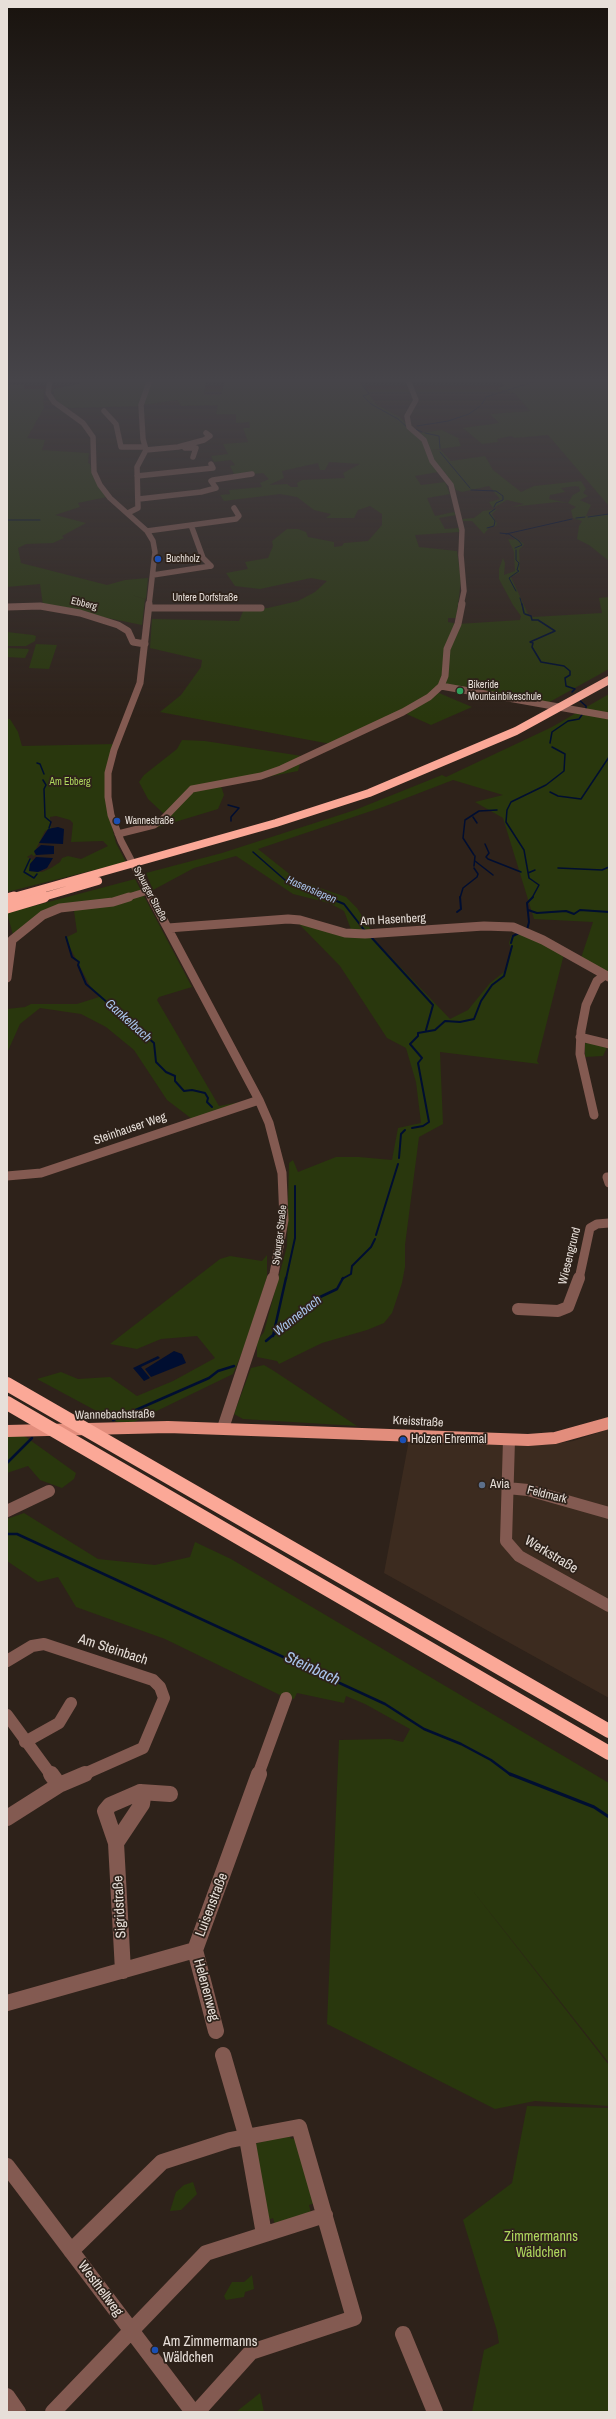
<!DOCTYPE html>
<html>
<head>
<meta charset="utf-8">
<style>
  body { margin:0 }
  #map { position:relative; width:616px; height:2419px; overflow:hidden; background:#2e221a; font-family:"Archivo Narrow",sans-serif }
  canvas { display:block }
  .frame { position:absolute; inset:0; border:8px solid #e7dfd9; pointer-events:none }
</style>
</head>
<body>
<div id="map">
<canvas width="616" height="2419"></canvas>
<div class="frame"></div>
</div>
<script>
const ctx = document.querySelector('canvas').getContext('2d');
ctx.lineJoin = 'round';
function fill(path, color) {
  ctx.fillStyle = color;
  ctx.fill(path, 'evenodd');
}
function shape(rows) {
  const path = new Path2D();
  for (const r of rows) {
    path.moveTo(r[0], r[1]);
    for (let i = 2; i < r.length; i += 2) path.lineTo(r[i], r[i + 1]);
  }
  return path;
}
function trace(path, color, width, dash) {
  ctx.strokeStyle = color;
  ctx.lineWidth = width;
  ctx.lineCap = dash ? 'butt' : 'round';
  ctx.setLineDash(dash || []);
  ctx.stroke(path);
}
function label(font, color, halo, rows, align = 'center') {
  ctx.font = font + ' "Archivo Narrow",sans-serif';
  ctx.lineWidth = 3.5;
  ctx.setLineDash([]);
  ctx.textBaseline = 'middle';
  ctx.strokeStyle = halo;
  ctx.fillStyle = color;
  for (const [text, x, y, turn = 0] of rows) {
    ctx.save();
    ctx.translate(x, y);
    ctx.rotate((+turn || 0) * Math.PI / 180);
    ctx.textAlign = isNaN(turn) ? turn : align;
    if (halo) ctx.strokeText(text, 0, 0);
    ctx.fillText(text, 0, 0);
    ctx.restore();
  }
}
fill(shape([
  [609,1429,609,1698,384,1573,409,1440,499,1445,545,1445,573,1441]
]), '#3c2b1f');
fill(shape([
  [81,380,206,380,204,395,221,395,225,380,358,380,377,405,400,417,423,441,419,433,442,430,460,439,458,439,461,446,433,450,441,450,451,461,485,456,493,470,521,492,534,486,581,481,586,489,583,493,588,496,580,500,591,505,586,516,609,514,609,561,589,545,577,539,579,526,582,521,573,518,571,510,576,507,568,503,557,502,511,507,524,504,507,500,493,508,489,502,500,499,489,486,462,492,456,490,444,471,415,476,421,485,445,482,450,494,427,498,435,516,454,512,456,515,439,518,445,529,459,528,460,532,415,535,419,547,457,551,461,579,459,597,456,618,448,618,448,622,458,624,520,620,521,616,513,605,499,579,499,569,503,558,505,563,504,575,515,571,514,552,508,539,515,540,513,536,524,544,519,550,520,572,511,577,528,614,533,617,602,613,599,598,609,597,609,669,546,704,441,686,437,690,439,693,472,707,431,725,402,712,336,745,160,712,181,695,201,667,202,660,150,648,152,619,239,621,244,609,268,608,298,601,315,592,327,581,311,578,260,589,235,586,226,573,248,569,245,562,268,558,273,546,272,541,287,529,298,529,306,532,308,537,334,542,334,547,342,546,344,543,368,541,382,525,382,514,370,506,358,510,354,518,326,518,331,514,314,510,297,497,280,494,224,501,220,495,230,494,229,490,262,487,260,483,269,479,263,473,235,476,230,466,235,465,231,460,214,462,211,456,228,454,223,444,248,442,243,428,250,428,249,422,236,423,236,414,216,414,218,405,181,406,177,400,144,405,146,392,140,406,71,408,65,407,55,399,53,389,79,384],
  [329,462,360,464,343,473,345,478,302,480,297,483,298,487,291,487,287,484,269,485,284,478,282,471,318,463,320,470,325,470],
  [576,486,579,487,580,491,573,495,568,503,549,499,550,495,565,492,561,488],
  [500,380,609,380,609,506,548,435,515,438,511,436,497,439,498,442,482,444,463,428,499,423,490,414,530,411,514,393,496,389,504,386],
  [7,385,24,385,24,389,43,389,44,408,27,438,45,440,42,450,89,453,88,463,90,464,92,474,107,497,78,503,80,507,55,515,86,523,62,536,64,538,53,543,26,544,18,548,21,563,107,585,125,580,148,578,146,599,131,595,145,599,142,625,43,605,40,584,7,587],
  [497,509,492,514,497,523,496,526,489,528,484,534,472,521,463,521,462,519,474,518,483,511],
  [7,632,33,635,36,636,35,641,26,646,7,646],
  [36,644,57,645,49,669,29,668],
  [7,648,28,649,29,650,25,658,7,657],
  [609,694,609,975,564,954,537,1061,539,1064,440,1052,443,1124,419,1137,405,1245,405,1267,402,1283,392,1313,384,1323,367,1330,322,1343,279,1364,277,1361,257,1357,257,1341,264,1332,287,1246,289,1163,293,1160,298,1172,336,1157,359,1157,392,1160,398,1128,421,1123,416,1082,406,1048,387,1038,340,966,300,925,289,917,372,937,450,1019,468,1010,490,983,504,972,511,949,509,943,511,936,522,931,581,958,593,922,534,919,503,818,475,802,503,795,453,780,383,807,258,849,297,880,346,897,357,908,373,933,352,932,344,911,329,903,293,894,236,856,194,868,153,890,146,873,222,853,355,810,442,775,446,777,552,727],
  [7,719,10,719,18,732,22,746,115,744,112,749,110,819,116,843,126,862,7,892],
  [56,816,70,820,73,823,71,842,103,841,108,846,81,859,68,856,62,858,60,862,51,868,42,872,29,871,30,864,33,860,27,857,32,854,33,856,36,855,34,853,45,831,51,828,50,817],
  [182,740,205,741,302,756,298,771,221,786,224,795,218,809,152,829,170,814,163,813,148,799,139,782,144,775,177,749],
  [135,879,192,987,159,997,157,1000,219,1106,241,1102,192,1119,167,1100,134,1050,106,1027,81,1014,40,1008,20,1024,7,1053,7,1009,25,1007,31,1004,77,1004,99,997,90,986,65,938,77,932,74,911,60,912,13,935,7,913],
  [585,1043,608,1045,603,1056,585,1057],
  [267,1255,267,1277,247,1341,233,1374,134,1422,117,1422,37,1379,61,1372,78,1379,110,1377,137,1396,173,1381,215,1358,197,1336,161,1339,137,1349,110,1344,220,1259,230,1256,262,1261],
  [264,1365,274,1371,357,1426,243,1419,234,1414,251,1368],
  [23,1435,76,1473,74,1479,62,1488,40,1480,28,1466,7,1473,7,1436],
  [24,1513,98,1559,155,1565,190,1557,195,1542,231,1559,609,1783,609,2063,469,1886,609,2065,609,2106,535,2101,495,2109,327,2024,339,1740,390,1739,403,1742,410,1729,365,1704,346,1696,344,1703,297,1693,294,1699,282,1696,165,1639,76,1607,58,1577,38,1582,7,1561,7,1519],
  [527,2106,609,2108,609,2412,472,2412,484,2350,499,2343,497,2331,463,2220,512,2183],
  [289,2133,291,2139,298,2137,316,2203,309,2205,311,2213,275,2225,273,2218,268,2220,255,2144],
  [193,2182,197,2194,181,2210,170,2211,176,2192,184,2185],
  [252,2275,254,2289,245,2292,244,2297,226,2300,224,2296,232,2282,244,2282],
  [260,2393,264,2412,236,2412]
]), '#29370d');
fill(shape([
  [58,827,64,829,63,844,39,843,48,829],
  [41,845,54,846,54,854,36,855,34,851],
  [36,857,53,858,47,868,38,872,29,871,30,864],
  [174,1351,182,1354,186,1363,151,1377,145,1369],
  [158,1356,160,1358,141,1367,150,1378,144,1381,133,1368]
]), '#000e31');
trace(shape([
  [360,380,369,394,363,396,371,404,398,419,408,428],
  [482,404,486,397,533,382],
  [417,426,448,421,469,414,480,406],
  [415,429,422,432],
  [425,433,439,436,440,448],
  [440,452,470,488],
  [471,490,496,491,503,496,503,500,496,503,494,507],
  [588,517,609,514],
  [576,518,585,517],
  [8,520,40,520],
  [487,528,494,526,495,521,489,513,495,509],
  [500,533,509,534,519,541,522,545,515,548],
  [506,534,572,519],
  [516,550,516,560,519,563,517,570,519,571,509,578,516,591],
  [520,598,522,605]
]), '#000e31', 1);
trace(shape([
  [522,604,524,613],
  [525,614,531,616,532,620,538,620,555,631,530,642,533,643,532,647,541,662,564,666,570,671,570,675,565,678,566,686,575,689,572,692],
  [550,743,552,732,568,721,579,719,586,709,586,706,578,699],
  [37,763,40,764,44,774],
  [43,780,46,785,44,789,45,817,51,822,49,828],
  [550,792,558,796,581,799,609,757],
  [228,805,239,808,231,817,231,821],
  [473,817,477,823],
  [485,844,489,853,486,857,488,859,521,872],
  [253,852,285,880,330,898],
  [474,855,463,838,465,820,479,811,497,810],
  [30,859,24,872,34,878,37,874],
  [475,861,493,875],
  [474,866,475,856],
  [558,868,602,870,609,867],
  [528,873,535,870],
  [460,898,463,888,477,877,478,874,474,868],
  [532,898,539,885,529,878,524,850,506,822,507,810,511,802,546,785,564,771,565,754,552,747]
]), '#000e31', 1.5);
trace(shape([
  [327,897,344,904,365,931],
  [528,910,537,913,566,911,574,914,580,910,609,912],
  [457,912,461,909,460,897],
  [527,930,529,922,527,903,533,897],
  [66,937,72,957,79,962,78,965,86,984,154,1043,156,1062,166,1072,175,1076,175,1081,184,1091,192,1090,205,1093,208,1098,207,1102,212,1107],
  [371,937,433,1005,426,1030],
  [511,943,513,936,519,933],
  [412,1128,423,1126,429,1122,418,1063,422,1058,410,1044,418,1036,418,1033,435,1030,445,1021,460,1022,474,1019,481,1001,492,985,504,976,512,946],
  [399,1158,401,1134,405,1130],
  [376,1235,398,1164],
  [286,1279,295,1238,295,1186],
  [342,1279,351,1274,352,1266,371,1247,375,1239]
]), '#000e31', 2);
trace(shape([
  [273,1336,286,1278],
  [266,1341,304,1309,314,1306,318,1298,337,1289,343,1278],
  [113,1420,209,1378,218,1371,234,1366],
  [7,1463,32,1438],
  [7,1534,17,1534,385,1704,424,1729,461,1744,491,1760,511,1775]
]), '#000e31', 2.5);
trace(shape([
  [510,1774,594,1807,609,1817]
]), '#000e31', 3);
trace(shape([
  [50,380,48,393,54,402,83,423,93,437,94,472,100,485,110,498,147,531,153,541,155,552,149,605],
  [408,380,416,400,407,416,409,427,424,440,432,461,451,485,462,530,461,555,464,591,461,605],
  [104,411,116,424,121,447,145,447],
  [185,448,196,448,193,457],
  [146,450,178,447,204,440,210,436,206,433],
  [137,476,213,468,211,464],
  [139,499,201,492,216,488,211,481,213,480,252,474],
  [128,513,138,508,137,467,146,450,143,439,141,405,150,380],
  [191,525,203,558,211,566],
  [147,531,236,519,239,516,234,508],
  [153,575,211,566]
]), '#835a51', 5.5);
trace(shape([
  [149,604,140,683,114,750,108,773,108,797,111,815,121,841,151,898],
  [7,607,40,606,80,613,118,625,128,631,133,642,145,644],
  [149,608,261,608],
  [441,686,609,716],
  [118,834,154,825,163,819,192,789,261,776,281,769,403,712,429,697,441,686,445,676,447,649,458,624,462,604],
  [125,898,148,891]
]), '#835a51', 7);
trace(shape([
  [151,897,259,1100,269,1123,282,1173,284,1220,273,1279],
  [168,928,288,919,300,920,345,933,365,934,484,926,513,927,543,940,609,977],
  [7,978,12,940,43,915,60,908,113,902,129,897],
  [580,1037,609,1044],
  [594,1115,580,1054,581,1031,586,1005,597,981,605,975],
  [7,1176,41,1173,259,1100],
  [609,1177,607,1177,609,1183],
  [579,1279,590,1228,597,1224,609,1223]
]), '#835a51', 9);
trace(shape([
  [518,1309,558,1311,568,1307,579,1278],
  [223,1428,273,1278],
  [509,1440,506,1541,519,1556,609,1606],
  [507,1488,528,1490,609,1513],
  [7,1511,49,1491],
  [7,1661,32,1646,44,1644,153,1680,160,1687,164,1698,143,1748,82,1775],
  [7,1715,51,1775],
  [25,1742,59,1723,71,1703],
  [258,1775,286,1698]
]), '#835a51', 12);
trace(shape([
  [51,1774,59,1785],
  [140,1792,170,1794],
  [140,1792,143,1797,142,1804,116,1843,105,1811,110,1805,140,1792],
  [7,1818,59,1785,85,1774],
  [116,1843,123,1971],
  [195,1950,259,1774],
  [195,1950,216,2031],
  [7,2003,195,1950],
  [223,2055,247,2138,264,2234],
  [7,2166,193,2412],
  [71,2251,162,2162,230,2140,299,2127,354,2318,251,2352,197,2412],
  [403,2334,435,2412],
  [7,2396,18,2412],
  [53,2412,206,2253,325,2215]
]), '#835a51', 16);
trace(shape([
  [7,1431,168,1427,528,1440,555,1438,609,1423]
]), '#e28d7c', 12);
trace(shape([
  [10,898,276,823,369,793,516,731,609,680],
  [40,898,98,881]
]), '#fba897', 8);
trace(shape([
  [7,899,14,897],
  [7,908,44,897]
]), '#fba897', 11);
trace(shape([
  [7,1384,609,1731],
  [7,1403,609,1753]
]), '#fba897', 14);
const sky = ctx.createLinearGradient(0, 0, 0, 718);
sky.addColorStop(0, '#19130e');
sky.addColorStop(0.53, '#464449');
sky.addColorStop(1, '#46444900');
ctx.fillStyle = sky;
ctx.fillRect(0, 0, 616, 718);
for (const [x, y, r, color] of [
  [158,559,4,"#1a4fb4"],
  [460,691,4,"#2e9e5b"],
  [117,821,4,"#1a4fb4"],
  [403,1440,4,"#1a4fb4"],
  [482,1485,4,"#5c6f8a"],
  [155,2350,4,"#1a4fb4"]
]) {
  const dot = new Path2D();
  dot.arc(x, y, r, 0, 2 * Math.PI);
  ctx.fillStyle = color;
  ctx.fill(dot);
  trace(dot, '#2e221a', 1.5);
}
label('10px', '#e7dfd9', '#2e221a', [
  ["Buchholz",166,559],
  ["Bikeride",468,685],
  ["Mountainbikeschule",468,697],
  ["Wannestraße",125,821]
], 'left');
label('10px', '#e7dfd9', '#2e221a', [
  ["Untere Dorfstraße",205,598],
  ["Ebberg",84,604,14],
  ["Syburger Straße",150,894,62],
  ["Syburger Straße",280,1235,-83]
]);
label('10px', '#aed75d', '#2e221a', [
  ["Am Ebberg",70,782]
]);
label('italic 11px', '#aac5ec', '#2e221a', [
  ["Hasensiepen",311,890,23]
]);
label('12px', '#e7dfd9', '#2e221a', [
  ["Am Hasenberg",393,920,-3],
  ["Steinhauser Weg",130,1129,-19],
  ["Wiesengrund",570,1256,-76],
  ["Wannebachstraße",115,1415,-1],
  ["Kreisstraße",418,1422,3],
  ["Feldmark",547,1495,14]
]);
label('12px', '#e7dfd9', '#2e221a', [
  ["Holzen Ehrenmal",411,1440],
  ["Avia",490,1485]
], 'left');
label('italic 13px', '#aac5ec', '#2e221a', [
  ["Gankelbach",128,1021,42],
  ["Wannebach",298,1316,-38]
]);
label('14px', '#e7dfd9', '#2e221a', [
  ["Werkstraße",551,1555,31],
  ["Am Steinbach",113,1650,18],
  ["Luisenstraße",212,1905,-69],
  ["Sigridstraße",120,1907,-93],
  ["Helenenweg",206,1990,75],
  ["Westhellweg",100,2289,53]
]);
label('14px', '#aed75d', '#2e221a', [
  ["Zimmermanns",541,2237],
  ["Wäldchen",541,2253]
]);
label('14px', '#e7dfd9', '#2e221a', [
  ["Am Zimmermanns",163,2342],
  ["Wäldchen",163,2358]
], 'left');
label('italic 16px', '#aac5ec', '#2e221a', [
  ["Steinbach",312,1669,25]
]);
</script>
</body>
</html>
